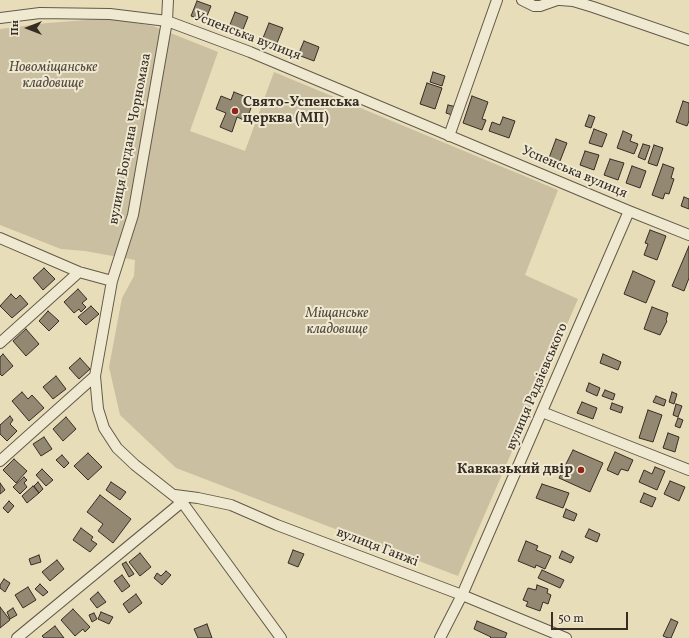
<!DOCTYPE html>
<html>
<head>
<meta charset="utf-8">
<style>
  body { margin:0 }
  #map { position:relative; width:689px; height:638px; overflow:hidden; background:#e8ddb9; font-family:Vollkorn,serif }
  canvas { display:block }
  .north { position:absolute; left:8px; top:8px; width:40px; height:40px; -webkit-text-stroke:3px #f0e9d2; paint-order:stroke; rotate:270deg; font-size:11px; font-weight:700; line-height:16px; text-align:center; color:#372d25 }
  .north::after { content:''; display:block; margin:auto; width:14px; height:18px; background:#372d25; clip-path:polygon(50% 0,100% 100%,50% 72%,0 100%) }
  .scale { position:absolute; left:551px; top:612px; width:77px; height:18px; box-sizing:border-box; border:2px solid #372d25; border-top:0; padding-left:5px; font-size:12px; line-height:14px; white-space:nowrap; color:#372d25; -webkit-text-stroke:3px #f0e9d2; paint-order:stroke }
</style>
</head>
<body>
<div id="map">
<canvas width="689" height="638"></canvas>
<div class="north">Пн</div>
<div class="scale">50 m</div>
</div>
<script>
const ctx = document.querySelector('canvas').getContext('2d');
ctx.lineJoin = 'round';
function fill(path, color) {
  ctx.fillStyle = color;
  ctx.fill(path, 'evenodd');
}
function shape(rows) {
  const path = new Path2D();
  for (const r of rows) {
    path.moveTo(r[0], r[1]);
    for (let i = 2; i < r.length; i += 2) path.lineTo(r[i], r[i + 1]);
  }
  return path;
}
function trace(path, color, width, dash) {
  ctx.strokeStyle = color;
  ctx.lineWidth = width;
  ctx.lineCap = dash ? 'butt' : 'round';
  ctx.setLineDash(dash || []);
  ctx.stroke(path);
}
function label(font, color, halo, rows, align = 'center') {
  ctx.font = font + ' Vollkorn,serif';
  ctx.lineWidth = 4;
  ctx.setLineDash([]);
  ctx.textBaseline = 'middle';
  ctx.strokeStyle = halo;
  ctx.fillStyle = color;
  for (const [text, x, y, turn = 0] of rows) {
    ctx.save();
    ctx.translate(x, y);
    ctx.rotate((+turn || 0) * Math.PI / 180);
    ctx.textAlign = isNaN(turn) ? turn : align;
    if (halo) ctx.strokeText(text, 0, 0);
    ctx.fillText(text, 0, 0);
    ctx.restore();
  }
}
fill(shape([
  [100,19,124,21,153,26,218,52,190,131,245,151,274,72,558,190,525,275,578,299,458,576,176,468,120,415,109,367,122,298,134,276,135,260,85,251,61,249,0,225,0,29,47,23]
]), '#cabfa0');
const building = shape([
  [197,1,211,6,205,21,191,16,197,1],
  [235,12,248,17,242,32,229,27,235,12],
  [269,23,283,28,277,43,263,38,269,23],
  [304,41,319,47,314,61,298,55,304,41],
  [433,72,445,76,442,86,430,82,433,72],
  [427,83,442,88,435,109,420,104,427,83],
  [234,92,246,97,243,105,251,108,246,121,237,117,232,132,220,127,226,113,216,109,221,96,231,100,234,92],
  [472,96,488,102,482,119,486,120,482,130,463,123,472,96],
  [683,101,689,103,689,121,687,126,676,122,683,101],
  [448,105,457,107,455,116,446,113,448,105],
  [589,115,595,117,591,128,585,126,589,115],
  [503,117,515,121,509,138,489,131,492,122,500,125,503,117],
  [594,129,607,134,602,147,589,143,594,129],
  [623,131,632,135,630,141,638,144,634,154,617,148,623,131],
  [556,139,567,143,560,161,549,158,556,139],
  [643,144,650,146,645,160,638,157,643,144],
  [654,145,663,148,657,166,648,163,654,145],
  [585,151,599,155,594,170,580,165,585,151],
  [610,159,624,163,618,180,604,175,610,159],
  [663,164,674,168,671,178,674,179,669,194,665,193,663,199,652,195,663,164],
  [632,166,646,171,640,188,626,183,632,166],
  [684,197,689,199,689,209,681,206,684,197],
  [650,230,666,236,657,260,644,255,648,244,645,243,650,230],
  [689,246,689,278,684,291,672,286,689,246],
  [44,268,55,279,43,290,33,278,44,268],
  [633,271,655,281,646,303,624,294,633,271],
  [78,289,87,299,82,303,86,307,81,312,79,309,74,313,64,302,78,289],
  [11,294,16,299,20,295,28,304,12,318,0,306,11,294],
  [91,306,99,314,86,325,78,317,91,306],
  [652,307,668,313,666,320,667,321,660,335,644,329,652,307],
  [48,311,59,321,49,331,39,321,48,311],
  [26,329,39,344,26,356,13,341,26,329],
  [3,354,13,366,2,376,0,374,0,357,3,354],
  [603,354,621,362,618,370,600,363,603,354],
  [80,358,90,369,79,379,69,368,80,358],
  [56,376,66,389,53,399,43,387,56,376],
  [589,383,600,388,597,396,586,391,589,383],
  [605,390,615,394,613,400,602,396,605,390],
  [22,392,28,399,32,395,44,408,29,421,12,401,22,392],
  [672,392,677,394,674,404,669,402,672,392],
  [656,396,666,400,664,406,653,402,656,396],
  [582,402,597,408,593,419,577,413,582,402],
  [612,403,623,407,621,413,610,409,612,403],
  [676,404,682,406,678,417,673,415,676,404],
  [648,410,662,415,653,442,639,438,648,410],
  [10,416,13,420,10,424,17,431,7,441,0,434,0,425,10,416],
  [66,417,76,429,63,441,53,429,66,417],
  [678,418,683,420,680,428,675,426,678,418],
  [668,433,679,437,675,452,663,448,668,433],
  [44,437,52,449,41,456,33,444,44,437],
  [573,450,603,463,590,492,559,478,573,450],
  [615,452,633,460,628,471,621,469,618,475,607,470,615,452],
  [88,453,102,467,88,480,74,466,88,453],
  [62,455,69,463,64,468,56,460,62,455],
  [14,459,27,471,16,483,3,470,14,459],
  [655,467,665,471,657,490,639,482,644,470,652,474,655,467],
  [42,469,53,480,46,486,36,475,42,469],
  [24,477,27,480,24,483,27,487,20,494,13,487,24,477],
  [670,481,685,487,679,501,664,494,670,481],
  [38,482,43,489,39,493,34,486,38,482],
  [111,482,126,492,120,500,106,490,111,482],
  [0,483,5,490,0,494,0,483],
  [542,484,569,493,563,508,536,498,542,484],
  [33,486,39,493,27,503,22,496,33,486],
  [644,493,656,498,652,507,640,502,644,493],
  [100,495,131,519,113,543,98,531,103,524,87,512,100,495],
  [9,501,14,506,8,513,3,508,9,501],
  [566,509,577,514,574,521,563,517,566,509],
  [81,528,93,537,91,540,97,544,90,552,73,540,81,528],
  [589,529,600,534,597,542,585,537,589,529],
  [526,541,538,546,536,550,551,556,545,569,536,565,535,568,518,561,526,541],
  [293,550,304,554,298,567,288,563,293,550],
  [562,551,574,557,571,563,559,558,562,551],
  [140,553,151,567,140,576,129,562,140,553],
  [39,555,41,562,31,565,29,559,39,555],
  [57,560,64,569,50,581,42,572,57,560],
  [126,562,134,574,129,577,122,564,126,562],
  [542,570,564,580,560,588,538,578,542,570],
  [166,571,171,575,162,585,154,578,157,573,161,576,166,571],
  [122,575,130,586,122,592,114,581,122,575],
  [4,579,10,583,5,592,0,588,0,585,4,579],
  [40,584,48,592,43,596,35,589,40,584],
  [537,585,548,589,547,593,551,595,548,604,543,602,540,611,526,606,528,602,523,600,528,588,536,590,537,585],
  [28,587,36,600,23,608,15,595,28,587],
  [98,592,106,602,97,608,90,599,98,592],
  [136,594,142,603,129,613,123,604,136,594],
  [0,607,10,620,0,628,0,607],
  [13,608,17,615,10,619,7,612,13,608],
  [73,609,90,627,85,632,83,629,75,636,61,620,73,609],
  [101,612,113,617,109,624,98,619,101,612],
  [94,613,97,619,92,622,89,615,94,613],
  [671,619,678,622,671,638,668,638,663,636,671,619],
  [477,621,507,633,505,638,490,638,491,637,474,629,477,621],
  [207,624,212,638,198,638,194,629,207,624],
  [55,626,64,638,44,638,42,636,55,626]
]);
fill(building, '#938972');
trace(building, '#372d25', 1);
const minor = shape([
  [522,0,534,6,540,6,557,0],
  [560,0,573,1,593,7,689,40],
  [0,18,40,13,110,14,167,21,250,52,629,211,689,235],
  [449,136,497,0],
  [0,238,79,272,112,281],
  [0,343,79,272],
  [542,412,689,470],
  [0,461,95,376],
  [175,495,198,498,231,505,277,525,462,595,566,638],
  [182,502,281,638],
  [17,638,182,502,135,465,117,448,104,428,98,409,95,376,112,281,133,215,167,21,168,0],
  [440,638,462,595,629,211]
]);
trace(minor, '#63594a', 12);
trace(minor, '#f0e9d2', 10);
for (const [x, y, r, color] of [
  [235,111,4,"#8f2418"],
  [581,470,4,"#8f2418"]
]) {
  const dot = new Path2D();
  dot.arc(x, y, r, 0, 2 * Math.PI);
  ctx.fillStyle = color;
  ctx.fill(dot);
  trace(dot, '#f0e9d2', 1.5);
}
label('14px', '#372d25', '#f0e9d2', [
  ["Успенська вулиця",247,37,21],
  ["вулиця Богдана Чорномаза",131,139,-79],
  ["Успенська вулиця",574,173,23],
  ["вулиця Радзієвського",538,387,-67],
  ["вулиця Ганжі",377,548,21]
]);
label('italic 14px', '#544a3e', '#f0e9d2', [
  ["Новоміщанське",53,68],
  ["кладовище",53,84],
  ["Міщанське",337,314],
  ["кладовище",337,330]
]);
label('bold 14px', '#372d25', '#f0e9d2', [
  ["Свято-Успенська",243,103],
  ["церква (МП)",243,119],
  ["Кавказький двір",573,470,"right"]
], 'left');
</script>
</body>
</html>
